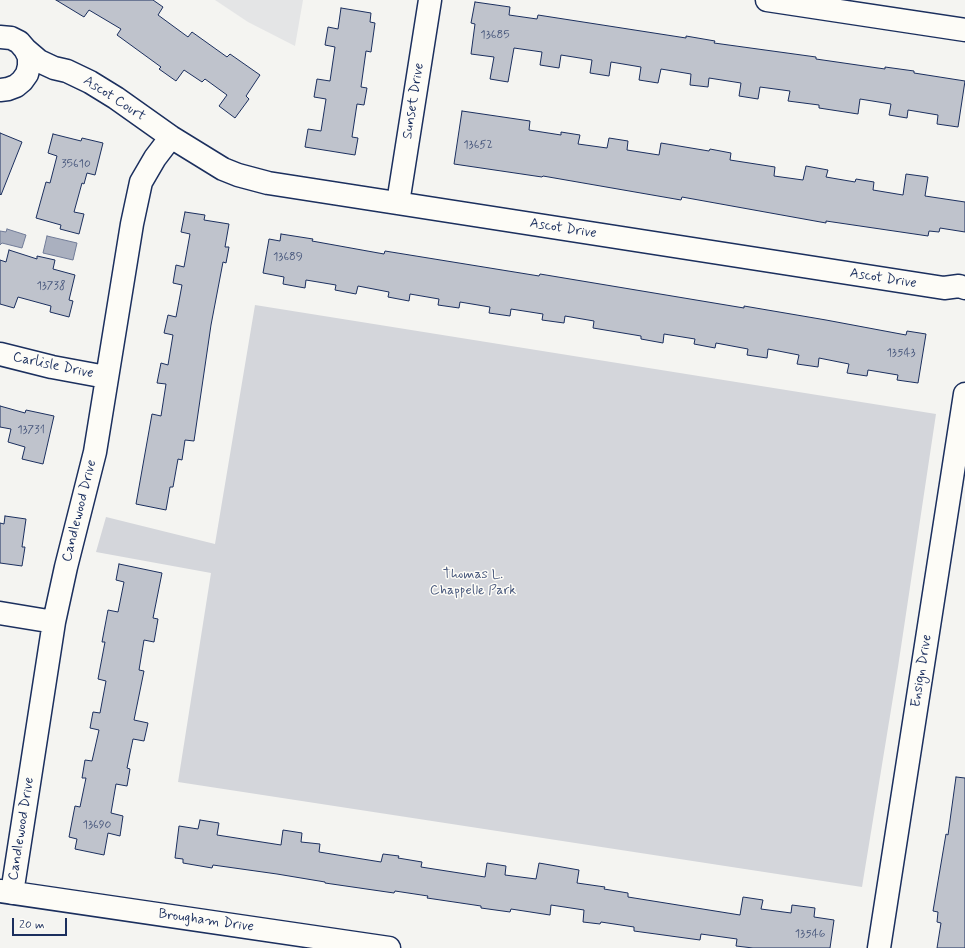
<!DOCTYPE html>
<html>
<head>
<meta charset="utf-8">
<style>
  body { margin:0 }
  #map { position:relative; width:965px; height:948px; overflow:hidden; background:#f4f4f1; font-family:Mynerve,sans-serif }
  canvas { display:block }
  .scale { position:absolute; left:12px; top:918px; width:55px; height:18px; box-sizing:border-box; border:2px solid #1b2f5e; border-top:0; padding-left:5px; font-size:12px; line-height:14px; white-space:nowrap; color:#1b2f5e; -webkit-text-stroke:3px #fdfcf7; paint-order:stroke }
</style>
</head>
<body>
<div id="map">
<canvas width="965" height="948"></canvas>
<div class="scale">20 m</div>
</div>
<script>
const ctx = document.querySelector('canvas').getContext('2d');
ctx.lineJoin = 'round';
function fill(path, color) {
  ctx.fillStyle = color;
  ctx.fill(path, 'evenodd');
}
function shape(rows) {
  const path = new Path2D();
  for (const r of rows) {
    path.moveTo(r[0], r[1]);
    for (let i = 2; i < r.length; i += 2) path.lineTo(r[i], r[i + 1]);
  }
  return path;
}
function trace(path, color, width, dash) {
  ctx.strokeStyle = color;
  ctx.lineWidth = width;
  ctx.lineCap = dash ? 'butt' : 'round';
  ctx.setLineDash(dash || []);
  ctx.stroke(path);
}
function label(font, color, halo, rows, align = 'center') {
  ctx.font = font + ' Mynerve,sans-serif';
  ctx.lineWidth = 3;
  ctx.setLineDash([]);
  ctx.textBaseline = 'middle';
  ctx.strokeStyle = halo;
  ctx.fillStyle = color;
  for (const [text, x, y, turn = 0] of rows) {
    ctx.save();
    ctx.translate(x, y);
    ctx.rotate((+turn || 0) * Math.PI / 180);
    ctx.textAlign = isNaN(turn) ? turn : align;
    if (halo) ctx.strokeText(text, 0, 0);
    ctx.fillText(text, 0, 0);
    ctx.restore();
  }
}
fill(shape([
  [215,0,303,0,295,46,248,22]
]), '#e4e5e6');
fill(shape([
  [255,305,936,414,898,667,862,887,178,782,211,573,96,552,106,517,215,544]
]), '#d4d6db');
const water = shape([
  [7,229,26,235,22,248,2,243,0,245,0,231,6,232,7,229],
  [47,236,77,243,73,260,43,253,47,236]
]);
fill(water, '#aab0bf');
trace(water, '#717c98', 1);
const building = shape([
  [56,0,153,0,163,7,158,15,188,37,192,32,227,57,230,54,260,75,246,96,249,99,235,118,219,106,227,95,205,79,202,82,184,70,176,81,159,69,161,67,117,35,121,29,89,10,84,17,56,0],
  [475,2,510,7,509,15,537,19,538,15,686,38,686,36,715,41,714,43,816,57,816,59,885,69,885,67,914,71,914,73,965,81,958,127,937,124,938,115,908,110,907,118,889,115,891,104,860,99,858,114,819,108,819,105,788,101,790,91,760,87,758,99,739,96,741,83,709,78,708,87,690,85,691,74,661,69,658,83,639,80,641,67,611,62,609,76,590,73,592,60,561,55,559,68,540,65,542,52,514,48,508,82,490,79,494,57,471,54,475,24,471,23,475,2],
  [341,8,371,13,370,22,375,23,371,52,366,51,361,87,367,88,364,105,357,104,352,137,358,138,355,155,305,147,308,129,321,131,326,99,314,97,317,79,330,81,335,47,325,45,328,27,338,29,341,8],
  [462,111,530,121,529,130,561,135,561,132,580,135,578,144,607,148,609,138,628,141,627,150,659,155,661,143,709,151,710,149,731,153,730,160,775,167,774,176,803,180,806,166,828,170,826,177,855,182,856,179,874,182,873,190,903,195,906,174,928,177,925,196,965,202,965,232,940,228,939,232,929,231,928,236,826,221,826,223,682,197,681,200,543,176,542,177,454,164,462,111],
  [0,133,22,142,1,195,0,194,0,133],
  [53,134,81,141,82,138,103,143,95,175,87,173,84,184,82,183,74,212,84,214,79,234,60,229,61,225,36,218,46,182,50,183,57,156,48,153,53,134],
  [185,212,205,215,204,220,229,224,225,247,229,247,226,263,223,262,211,325,194,441,185,440,182,460,178,459,173,487,170,487,166,510,136,504,152,414,161,416,166,384,157,383,161,363,168,365,173,335,164,333,168,315,176,317,182,285,173,283,176,265,184,267,190,234,181,232,185,212],
  [281,234,313,239,312,241,384,254,385,251,539,276,540,274,744,308,744,306,826,320,906,335,907,331,926,334,918,383,897,380,898,375,868,370,867,376,847,373,849,364,819,358,818,367,797,364,799,355,768,349,767,358,747,355,748,349,716,343,715,348,694,344,695,339,664,334,663,343,641,339,641,336,593,328,594,321,565,316,564,323,542,320,543,314,511,309,510,316,489,313,490,307,460,302,459,308,438,305,439,299,410,294,409,301,388,297,389,292,358,286,356,294,335,290,336,285,306,280,305,288,283,284,284,277,263,273,269,239,280,241,281,234],
  [9,250,37,259,37,256,55,260,53,269,75,275,69,300,73,301,69,317,50,312,51,306,18,297,14,308,0,304,0,260,6,262,9,250],
  [0,406,25,413,26,410,54,416,43,464,22,459,25,447,8,442,11,429,0,427,0,406],
  [5,516,26,519,22,547,25,547,22,566,0,563,0,523,4,524,5,516],
  [119,564,162,573,153,618,158,619,154,642,144,640,139,670,144,671,134,720,148,723,144,741,133,739,127,768,130,769,127,786,116,784,111,813,123,816,120,836,108,833,104,855,75,849,77,839,69,837,75,806,80,807,86,778,82,778,85,760,92,761,99,730,90,728,93,712,100,713,106,681,98,679,105,642,102,642,108,610,118,612,124,582,116,580,119,564],
  [956,777,965,778,965,948,937,948,941,923,937,922,938,912,933,911,946,834,948,835,956,777],
  [200,820,219,823,217,835,281,845,283,830,302,833,301,842,320,844,319,852,381,862,383,854,399,856,398,858,422,862,421,867,485,877,487,863,506,866,505,875,536,879,539,863,579,870,577,883,605,887,604,889,628,893,628,897,740,915,743,897,763,900,761,909,791,913,792,905,815,908,814,917,834,920,830,948,753,948,736,946,737,939,701,934,700,940,634,931,634,927,601,922,600,924,583,922,584,910,551,905,550,915,511,909,510,912,481,908,481,906,427,898,428,896,395,891,394,893,325,883,325,882,277,874,213,865,212,868,183,863,183,859,175,858,179,826,198,829,200,820]
]);
fill(building, '#bfc3cc');
trace(building, '#1b2f5e', 1);
const street = shape([
  [767,0,965,30],
  [0,37,11,38,19,42,25,49,29,57,29,66,27,74,22,81,16,86,8,89,0,90],
  [25,49,39,61,54,68,67,71,90,82,116,98,171,137,223,169,238,175,268,183,944,288,959,286,965,288],
  [398,203,430,0],
  [0,354,52,367,106,377],
  [0,613,54,622],
  [0,891,389,948],
  [12,893,54,622,66,567,95,452,132,224,141,182,155,158,171,137],
  [879,948,965,394]
]);
trace(street, '#1b2f5e', 25);
trace(street, '#fdfcf7', 22);
label('12px', '#44547a', null, [
  ["13685",495,35],
  ["13652",478,145],
  ["35610",76,164],
  ["13689",288,257],
  ["13738",51,286],
  ["13543",901,353],
  ["13731",31,430],
  ["13690",97,825],
  ["13546",810,934]
]);
label('14px', '#1b2f5e', '#fdfcf7', [
  ["Ascot Court",114,99,33],
  ["Sunset Drive",414,101,-81],
  ["Ascot Drive",563,229,9],
  ["Ascot Drive",883,279,9],
  ["Carlisle Drive",53,366,12],
  ["Candlewood Drive",80,511,-76],
  ["Ensign Drive",922,671,-81],
  ["Candlewood Drive",22,829,-81],
  ["Brougham Drive",206,921,8]
]);
label('14px', '#49597d', '#fdfcf7', [
  ["Thomas L.",473,575],
  ["Chappelle Park",473,591]
]);
</script>
</body>
</html>
